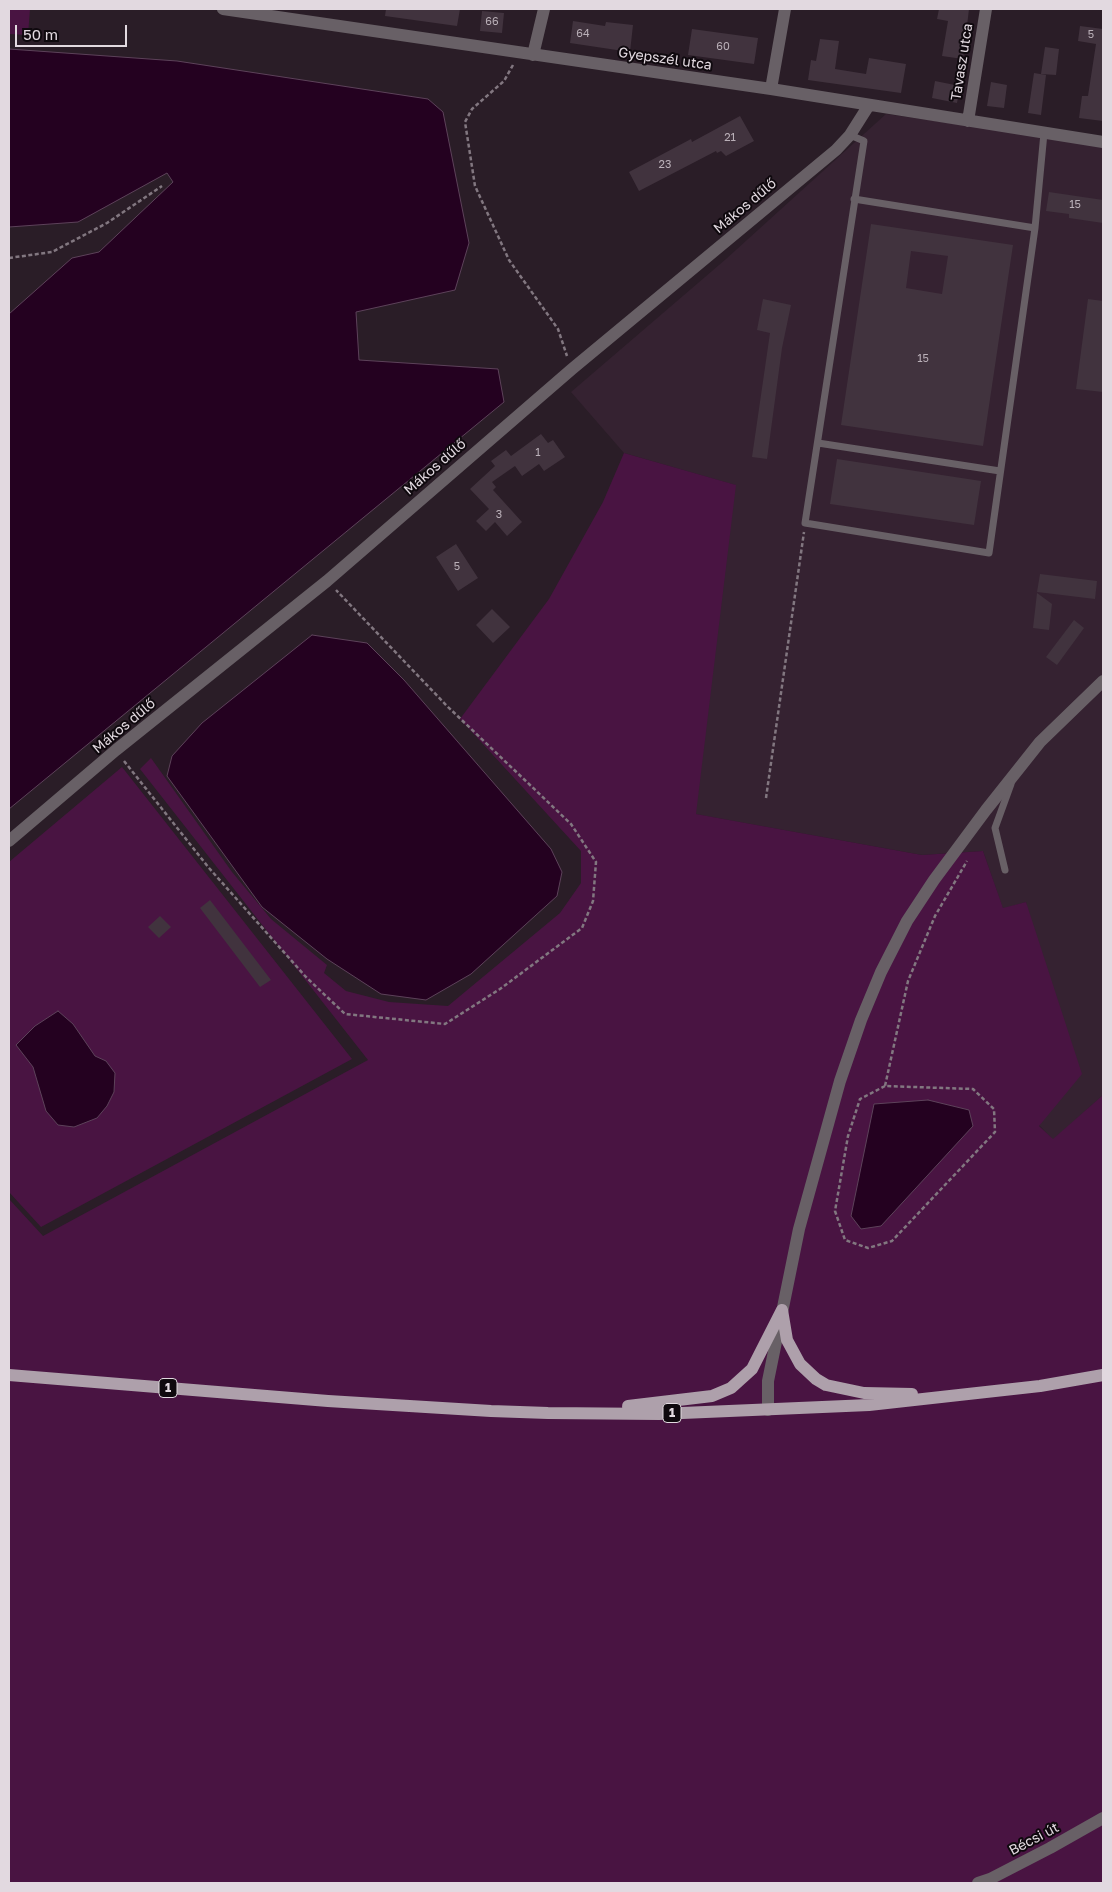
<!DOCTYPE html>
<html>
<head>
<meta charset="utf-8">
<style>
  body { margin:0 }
  #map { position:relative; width:1112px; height:1892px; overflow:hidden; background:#2a1d27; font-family:"Golos Text",sans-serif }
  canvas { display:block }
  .frame { position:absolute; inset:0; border:10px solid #e2d9e0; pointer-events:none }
  .scale { position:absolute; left:15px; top:25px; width:112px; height:22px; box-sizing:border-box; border:2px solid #e2d9e0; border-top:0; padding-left:6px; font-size:15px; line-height:18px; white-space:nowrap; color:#e2d9e0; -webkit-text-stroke:4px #0f090e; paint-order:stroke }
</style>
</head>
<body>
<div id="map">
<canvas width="1112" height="1892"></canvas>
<div class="frame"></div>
<div class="scale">50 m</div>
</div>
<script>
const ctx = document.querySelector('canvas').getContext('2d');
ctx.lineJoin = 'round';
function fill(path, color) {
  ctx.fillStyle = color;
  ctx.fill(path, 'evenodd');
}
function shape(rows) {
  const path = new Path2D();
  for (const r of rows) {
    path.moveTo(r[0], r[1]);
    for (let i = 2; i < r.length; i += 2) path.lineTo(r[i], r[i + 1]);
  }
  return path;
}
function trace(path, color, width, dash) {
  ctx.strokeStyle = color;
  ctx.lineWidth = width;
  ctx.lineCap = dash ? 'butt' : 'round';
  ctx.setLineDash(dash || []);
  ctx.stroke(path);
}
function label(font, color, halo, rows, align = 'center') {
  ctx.font = font + ' "Golos Text",sans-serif';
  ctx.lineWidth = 4;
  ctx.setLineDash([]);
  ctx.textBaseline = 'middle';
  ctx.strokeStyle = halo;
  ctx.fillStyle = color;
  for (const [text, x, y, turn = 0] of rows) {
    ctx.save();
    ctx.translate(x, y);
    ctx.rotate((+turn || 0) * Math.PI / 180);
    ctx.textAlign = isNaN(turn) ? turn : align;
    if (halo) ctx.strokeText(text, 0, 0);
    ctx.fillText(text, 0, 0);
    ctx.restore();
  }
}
fill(shape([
  [886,114,1103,145,1103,1095,1053,1140,1039,1125,1026,902,1003,909,983,851,922,855,695,814,735,485,624,453,571,392,726,259]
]), '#352231');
fill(shape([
  [9,9,30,9,28,35,9,34],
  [624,453,736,485,696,814,922,855,983,851,1003,908,1026,902,1082,1074,1039,1126,1053,1139,1103,1095,1103,1883,9,1883,9,1199,43,1236,368,1060,140,769,151,758,232,872,271,919,327,965,324,973,346,991,389,1002,448,1006,560,913,581,883,581,851,460,719,549,599,603,502],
  [122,767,352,1059,41,1227,9,1192,9,862]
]), '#491442');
const water = shape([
  [9,49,177,61,428,99,443,112,469,243,455,290,356,312,359,360,498,369,504,402,9,809,9,314,72,258,99,252,173,182,167,173,78,222,9,227,9,49],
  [312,635,367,643,404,680,551,849,562,872,557,896,471,974,426,1000,381,994,327,959,262,907,167,776,172,756,202,723,312,635],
  [58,1011,73,1024,95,1056,106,1061,115,1073,114,1092,107,1106,97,1118,74,1127,58,1125,46,1111,33,1067,16,1045,35,1026,58,1011],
  [928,1100,969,1110,973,1126,881,1226,861,1229,851,1216,874,1104,928,1100]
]);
fill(water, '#240120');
trace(water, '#5d425a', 1);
fill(shape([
  [386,9,460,9,457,26,385,16],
  [939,9,969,9,963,59,942,56,948,21,937,19],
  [482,11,504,13,502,33,480,31],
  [573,21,605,26,606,22,633,25,630,52,570,43],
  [1080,26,1103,29,1103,121,1079,118,1082,96,1088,96,1096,44,1078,41],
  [692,29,758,38,754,64,688,55],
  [820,39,839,41,835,69,866,74,869,58,906,64,901,93,808,80,811,60,816,61],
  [1045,47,1059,49,1056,75,1041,74],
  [1034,73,1046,75,1041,115,1028,113],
  [935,81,960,86,957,103,932,98],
  [991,82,1007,85,1004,108,987,106],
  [740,116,754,141,726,156,721,151,717,153,716,151,639,191,629,172,691,139,692,142],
  [1049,192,1103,200,1103,223,1069,218,1069,214,1046,211],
  [871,224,1013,245,983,446,841,425],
  [911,251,948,256,942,294,906,288],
  [763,299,791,305,782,348,767,459,752,457,770,333,757,330],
  [1088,299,1103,301,1103,392,1076,389],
  [541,434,548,443,553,440,565,457,544,471,539,464,522,476,515,466,492,482,496,487,493,490,522,522,507,536,495,522,486,531,476,521,489,509,470,489,495,466,491,461,506,450,511,456],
  [837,459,981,481,974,525,830,504],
  [456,544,478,578,458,591,436,557],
  [1040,574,1097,581,1095,599,1037,592],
  [1037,593,1052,604,1049,630,1033,628],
  [492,609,510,627,493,643,476,625],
  [1074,620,1084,628,1057,665,1046,657],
  [210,900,271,980,260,987,200,908],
  [160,916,171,927,159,938,148,927]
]), '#41333e');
trace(shape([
  [513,65,504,81,472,109,465,122,475,186,509,260,558,329,567,356],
  [9,258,52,252,107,223,162,186],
  [124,761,209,868,306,977,345,1014,445,1024,500,989,582,928,593,901,596,862,571,824,447,706,336,590],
  [766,798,804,532],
  [885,1086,860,1099,848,1136,835,1211,845,1240,868,1248,892,1241,995,1132,994,1109,973,1089,885,1086,908,981,935,916,967,861]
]), '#827780', 2.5, [4, 2.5]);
trace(shape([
  [850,135,864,141,805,523,989,553,1035,228,1044,133],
  [854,199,1035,228],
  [818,443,1000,471],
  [1005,870,995,828,1011,784]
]), '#686066', 7);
trace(shape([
  [223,9,771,89,1103,142],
  [533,55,544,9],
  [771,89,785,9],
  [968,121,986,9],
  [9,841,116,750,327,581,572,369,836,150,850,135,869,105],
  [978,1883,990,1879,1050,1848,1103,1818]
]), '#686066', 12);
trace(shape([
  [768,1410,768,1381,799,1229,840,1081,861,1020,881,972,907,921,934,880,986,810,1040,742,1103,681]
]), '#686066', 12);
trace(shape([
  [782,1310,787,1340,800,1364,816,1379,826,1385,864,1393,912,1394],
  [9,1375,328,1401,491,1411,548,1413,659,1414,869,1405,1040,1386,1103,1375],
  [628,1406,712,1396,731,1388,752,1369,782,1310]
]), '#aea0ab', 12);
label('11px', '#bab0b8', null, [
  ["66",492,22],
  ["64",583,34],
  ["5",1091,35],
  ["60",723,47],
  ["21",730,138],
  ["23",665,165],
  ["15",1075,205],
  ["15",923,359],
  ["1",538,453],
  ["3",499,515],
  ["5",457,567]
]);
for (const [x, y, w] of [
  [168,1388,18],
  [672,1413,18]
]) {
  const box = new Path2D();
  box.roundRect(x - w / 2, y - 9.5, w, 19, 4);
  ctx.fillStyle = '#0f090e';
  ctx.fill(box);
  trace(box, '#e2d9e0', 1);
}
label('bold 12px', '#e2d9e0', null, [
  ["1",168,1388],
  ["1",672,1413]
]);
label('14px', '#e2d9e0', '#0f090e', [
  ["Gyepszél utca",665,59,8],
  ["Tavasz utca",962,62,-81],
  ["Mákos dűlő",745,206,-40],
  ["Mákos dűlő",435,467,-41],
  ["Mákos dűlő",124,726,-40],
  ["Bécsi út",1034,1839,-28]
]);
</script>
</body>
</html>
